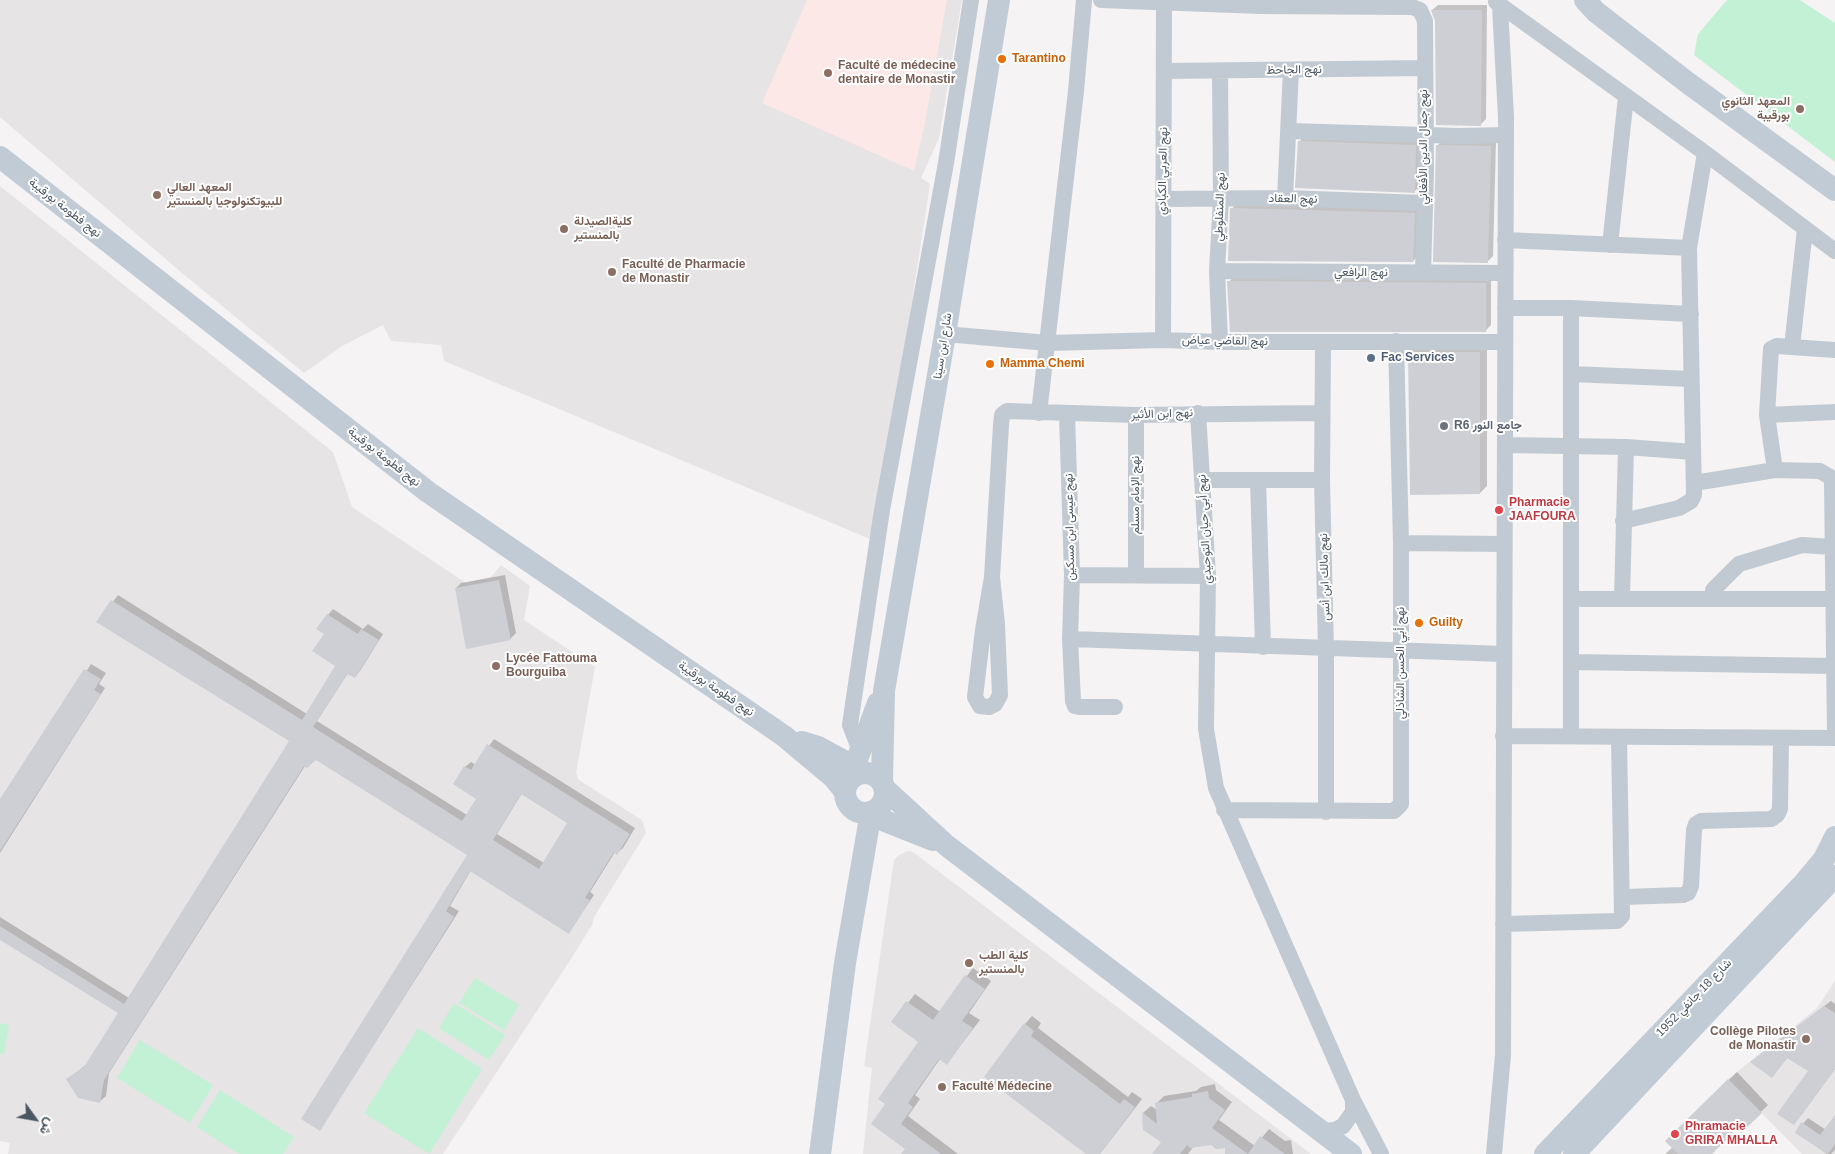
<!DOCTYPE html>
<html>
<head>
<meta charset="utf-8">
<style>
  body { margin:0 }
  #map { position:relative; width:1835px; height:1154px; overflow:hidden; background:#f5f3f3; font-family:Arial,Vazirmatn,sans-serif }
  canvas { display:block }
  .north { position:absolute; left:10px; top:1094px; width:50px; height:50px; -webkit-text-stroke:4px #fff; paint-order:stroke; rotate:122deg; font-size:14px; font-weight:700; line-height:20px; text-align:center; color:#4a5661 }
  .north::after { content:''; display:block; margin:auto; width:18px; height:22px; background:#4a5661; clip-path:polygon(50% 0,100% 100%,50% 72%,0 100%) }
</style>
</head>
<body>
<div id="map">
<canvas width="1835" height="1154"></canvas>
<div class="north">ش</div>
</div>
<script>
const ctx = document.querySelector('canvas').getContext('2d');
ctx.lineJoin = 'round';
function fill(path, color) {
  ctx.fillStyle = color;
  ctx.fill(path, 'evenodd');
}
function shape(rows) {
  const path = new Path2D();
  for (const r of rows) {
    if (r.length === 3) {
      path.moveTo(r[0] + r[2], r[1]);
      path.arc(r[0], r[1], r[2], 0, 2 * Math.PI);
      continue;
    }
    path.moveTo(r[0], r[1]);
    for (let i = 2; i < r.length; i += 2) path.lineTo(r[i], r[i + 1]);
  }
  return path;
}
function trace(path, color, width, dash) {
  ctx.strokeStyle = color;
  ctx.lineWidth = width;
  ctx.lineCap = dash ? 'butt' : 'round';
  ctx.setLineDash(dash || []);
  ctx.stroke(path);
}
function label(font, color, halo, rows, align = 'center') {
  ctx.font = font + ' Arial,Vazirmatn,sans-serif';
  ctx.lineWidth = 4;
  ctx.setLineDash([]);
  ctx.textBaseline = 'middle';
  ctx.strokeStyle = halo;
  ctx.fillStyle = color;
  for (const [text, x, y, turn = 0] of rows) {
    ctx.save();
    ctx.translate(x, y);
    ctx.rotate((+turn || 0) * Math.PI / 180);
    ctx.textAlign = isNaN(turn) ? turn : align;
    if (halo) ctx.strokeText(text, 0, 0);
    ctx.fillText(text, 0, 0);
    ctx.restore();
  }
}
fill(shape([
  [0,0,962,0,939,138,921,178,930,184,875,541,444,361,441,345,391,341,383,325,342,346,304,373,182,273,0,117],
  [0,186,333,452,352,507,466,583,491,577,501,565,530,586,524,620,595,667,576,773,579,780,642,820,646,833,594,917,592,925,569,962,443,1154,8,1154,10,1143,0,1141],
  [908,851,913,852,1311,1154,863,1154,872,1068,864,1066,894,860,899,855],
  [1835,981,1835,1154,1802,1154,1728,1079,1817,1008]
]), '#e6e4e5');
fill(shape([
  [807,0,947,0,925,123,914,171,762,103]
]), '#fce8e6');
fill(shape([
  [1727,0,1800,0,1835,23,1835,162,1694,55,1698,34],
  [475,978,519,1005,504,1030,459,1003],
  [454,1003,505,1035,489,1060,439,1028],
  [0,1023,9,1025,4,1054,0,1054],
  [418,1028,482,1069,429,1154,364,1113],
  [140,1040,213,1085,190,1123,117,1078],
  [220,1090,294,1137,283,1154,239,1154,197,1127]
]), '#c3f1d5');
fill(shape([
  [1438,5,1487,5,1486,119,1481,124,1432,10],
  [1304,136,1421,140,1420,186,1415,191,1299,142],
  [1443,140,1496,141,1493,256,1488,261,1437,146],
  [1237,203,1420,208,1418,256,1413,261,1232,209],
  [1234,276,1491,278,1491,325,1485,331,1229,282],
  [1417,345,1487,345,1487,486,1480,493,1409,353],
  [505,575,516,633,510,639,456,588,461,583],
  [118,595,307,714,337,666,325,633,328,615,333,609,363,629,368,624,383,634,360,671,355,677,348,673,317,721,467,815,478,798,465,767,471,762,476,765,494,739,635,828,623,848,617,853,615,852,590,892,594,895,569,932,471,870,450,906,459,911,320,1129,469,855,316,759,305,766,109,1073,106,1096,100,1101,68,1079,87,1064,119,1013,0,938,0,917,129,998,291,741,98,622],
  [522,793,569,822,544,863,497,834],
  [91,664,106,673,99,684,105,688,0,853,0,803],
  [973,968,991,981,969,1013,980,1020,947,1063,940,1059,915,1095,920,1099,908,1116,958,1154,902,1154,907,1148,887,1104,920,1041,893,1022,915,994,940,1012],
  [1831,1001,1835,1004,1835,1069,1799,1118,1810,1071,1788,1057,1772,1076,1757,1057],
  [1032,1016,1041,1023,1038,1028,1128,1097,1132,1092,1142,1099,1100,1154,1088,1154,1025,1024],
  [1737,1072,1768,1105,1741,1131,1737,1127,1711,1154,1665,1154,1673,1147,1667,1141],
  [1215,1084,1216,1090,1232,1102,1219,1120,1255,1146,1269,1129,1285,1141,1291,1140,1293,1154,1226,1154,1226,1147,1211,1144,1193,1147,1188,1154,1157,1154,1163,1142,1145,1129,1143,1113,1151,1106,1157,1110,1156,1104,1164,1096,1196,1091,1201,1087],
  [1835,1117,1835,1150,1831,1154,1827,1154,1796,1132,1808,1118,1826,1130]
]), '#0003');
fill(shape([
  [1431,10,1482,10,1481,126,1436,125,1435,21],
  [1298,141,1416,145,1415,193,1295,188],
  [1436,145,1491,146,1488,263,1433,262],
  [1230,208,1415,213,1413,262,1228,261],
  [1227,281,1486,283,1486,332,1230,332],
  [1408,352,1480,352,1480,494,1410,495],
  [499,580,511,640,466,649,455,588],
  [111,600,302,720,335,666,312,651,324,634,316,629,327,614,358,634,361,629,379,640,355,678,347,674,313,727,462,821,476,799,453,784,464,766,471,770,487,744,630,834,617,855,614,852,585,898,590,900,569,934,470,871,446,911,454,917,320,1131,301,1119,467,855,316,760,307,768,304,766,104,1080,100,1103,78,1098,66,1079,84,1067,118,1013,0,940,0,926,124,1004,289,741,96,622],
  [521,794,567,823,539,869,493,840],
  [84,669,101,679,94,690,101,694,0,851,0,799],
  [965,975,985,989,962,1021,973,1028,947,1065,939,1059,908,1103,913,1107,901,1124,941,1154,901,1154,905,1149,871,1124,885,1104,878,1099,918,1042,891,1022,906,1001,933,1020],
  [1824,1006,1835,1013,1835,1069,1794,1125,1777,1114,1808,1071,1787,1058,1772,1078,1750,1062],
  [1024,1023,1034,1031,1031,1036,1120,1104,1124,1099,1135,1107,1100,1154,1086,1154,984,1077],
  [1728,1079,1762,1113,1741,1133,1737,1129,1712,1154,1678,1154,1665,1141],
  [1208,1091,1209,1098,1225,1110,1212,1128,1248,1154,1260,1136,1285,1154,1225,1154,1225,1148,1216,1149,1211,1145,1190,1148,1187,1145,1180,1154,1152,1154,1161,1142,1143,1130,1142,1112,1157,1124,1155,1103,1192,1097,1192,1094],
  [1835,1115,1835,1144,1828,1154,1795,1133,1801,1122,1820,1135]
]), '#cdcfd5');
trace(shape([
  [1101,0,1260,6,1412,7,1420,10,1425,21,1426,172,1423,273],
  [1496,2,1705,153,1835,251],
  [1164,71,1424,68],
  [1289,131,1460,136,1506,135],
  [1285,198,1291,70],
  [1163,199,1285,198,1424,203],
  [1505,240,1689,248],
  [1610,245,1626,97],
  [1217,271,1505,273],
  [1505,308,1571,308,1691,314],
  [945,334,1048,343,1163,340,1220,342,1505,342],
  [1163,340,1164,3],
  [1220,342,1217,271,1221,198,1220,71],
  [1323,342,1322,480,1326,649,1326,812],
  [1792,347,1805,229],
  [1571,374,1691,379],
  [1039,413,1076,91,1084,0],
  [1198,413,1208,576,1206,729,1216,788,1353,1100,1381,1154],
  [1067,414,1072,575,1070,639,1073,701,1075,706,1081,707,1115,707],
  [1136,415,1136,574],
  [1767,415,1835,412],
  [1505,445,1626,447,1693,452],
  [1775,470,1767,415,1771,349,1777,346,1835,350],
  [1202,480,1322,480],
  [1258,480,1263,647],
  [1694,483,1775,470,1820,471,1830,477,1832,482,1835,738],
  [1623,521,1679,508,1691,501,1694,495,1689,248,1705,153],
  [1401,543,1504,544],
  [1072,575,1208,576],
  [992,577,983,630,975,697,980,706,989,707,995,704,1000,695,997,624,992,577,1001,425,1002,415,1007,411,1136,415,1322,413],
  [1571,599,1833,599],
  [1622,599,1626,447],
  [1713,599,1713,590,1739,564,1802,545,1833,547],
  [1070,639,1504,654],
  [1571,662,1834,666],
  [1503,736,1835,738],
  [1571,736,1571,308],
  [860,751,850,725,852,711,882,510,946,163,971,0],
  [1224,810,1394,811,1401,804,1401,543,1396,341],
  [1623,897,1683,895,1688,893,1691,886,1694,830,1696,824,1701,821,1771,819,1777,815,1780,809,1781,738],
  [1503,924,1617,921,1622,916,1619,737],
  [1323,1131,1335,1130,1343,1126,1353,1112,1353,1100],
  [1494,1154,1503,1055,1506,117,1500,7]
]), '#c1cad2', 16);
trace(shape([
  [1585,0,1596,12,1688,83,1835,190],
  [0,157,428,492,784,736,833,777,845,792],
  [802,742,818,747,866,773],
  [865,793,20],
  [849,781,878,703],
  [882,782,884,691,945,334,999,0],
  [884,788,946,845,1351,1154],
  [873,811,885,821,933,840],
  [820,1154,845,963,871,812],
  [1545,1154,1804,883,1824,859,1835,837],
  [1574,1154,1835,876]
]), '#c1cbd6', 22);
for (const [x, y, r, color] of [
  [1002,59,5,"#e8710a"],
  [828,73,5,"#8d6e63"],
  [1800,109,5,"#8d6e63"],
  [157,195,5,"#8d6e63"],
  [564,229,5,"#8d6e63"],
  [612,272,5,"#8d6e63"],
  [1371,358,5,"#5c6f8a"],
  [990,364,5,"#e8710a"],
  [1444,426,5,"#6b7280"],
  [1499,510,5,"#e0444e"],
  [1419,623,5,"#e8710a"],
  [496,666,5,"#8d6e63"],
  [969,963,5,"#8d6e63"],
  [1806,1039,5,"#8d6e63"],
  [942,1087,5,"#8d6e63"],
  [1675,1134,5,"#e0444e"]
]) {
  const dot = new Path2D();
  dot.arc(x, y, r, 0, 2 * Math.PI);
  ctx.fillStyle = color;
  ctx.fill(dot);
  trace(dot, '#fff', 2);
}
label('bold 12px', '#c56008', '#fff', [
  ["Tarantino",1012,59],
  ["Mamma Chemi",1000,364],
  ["Guilty",1429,623]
], 'left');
label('bold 12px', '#785e54', '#fff', [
  ["Faculté de médecine",838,66],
  ["dentaire de Monastir",838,80],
  ["المعهد الثانوي",1790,102,"right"],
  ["بورقيبة",1790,116,"right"],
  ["المعهد العالي",167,188],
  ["للبيوتكنولوجيا بالمنستير",167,202],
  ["كليةالصيدلة",574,222],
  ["بالمنستير",574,236],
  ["Faculté de Pharmacie",622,265],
  ["de Monastir",622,279],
  ["Lycée Fattouma",506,659],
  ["Bourguiba",506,673],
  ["كلية الطب",979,956],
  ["بالمنستير",979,970],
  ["Collège Pilotes",1796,1032,"right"],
  ["de Monastir",1796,1046,"right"],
  ["Faculté Médecine",952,1087]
], 'left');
label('12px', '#4a5661', '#fff', [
  ["نهج الجاحظ",1294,70,-1],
  ["نهج جمال الدين الأفغاني",1424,147,-90],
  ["نهج العربي الكبادي",1163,171,-89],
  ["نهج العقاد",1293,199,1],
  ["نهج المنفلوطي",1220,207,-88],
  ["نهج فطومة بورقيبة",65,208,38],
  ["نهج الرافعي",1361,273],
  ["نهج القاضي عياض",1225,341,1],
  ["شارع ابن سينا",943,346,-81],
  ["نهج ابن الأثير",1162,414,-2],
  ["نهج فطومة بورقيبة",384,457,38],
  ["نهج الإمام مسلم",1136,495,-90],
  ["نهج عيسى ابن مسكين",1070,527,-91],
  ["نهج أبي حيان التوحيدي",1205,529,-93],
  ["نهج مالك ابن أنس",1325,577,-92],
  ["نهج أبي الحسن الشاذلي",1401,663,-90],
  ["نهج فطومة بورقيبة",716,689,34],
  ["شارع 18 جانفي 1952",1694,998,-46]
]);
label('bold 12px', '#4e5e75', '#fff', [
  ["Fac Services",1381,358]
], 'left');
label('bold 12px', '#5b616d', '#fff', [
  ["R6 جامع النور",1454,426]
], 'left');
label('bold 12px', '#be3a42', '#fff', [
  ["Pharmacie",1509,503],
  ["JAAFOURA",1509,517],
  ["Phramacie",1685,1127],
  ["GRIRA MHALLA",1685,1141]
], 'left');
</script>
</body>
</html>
